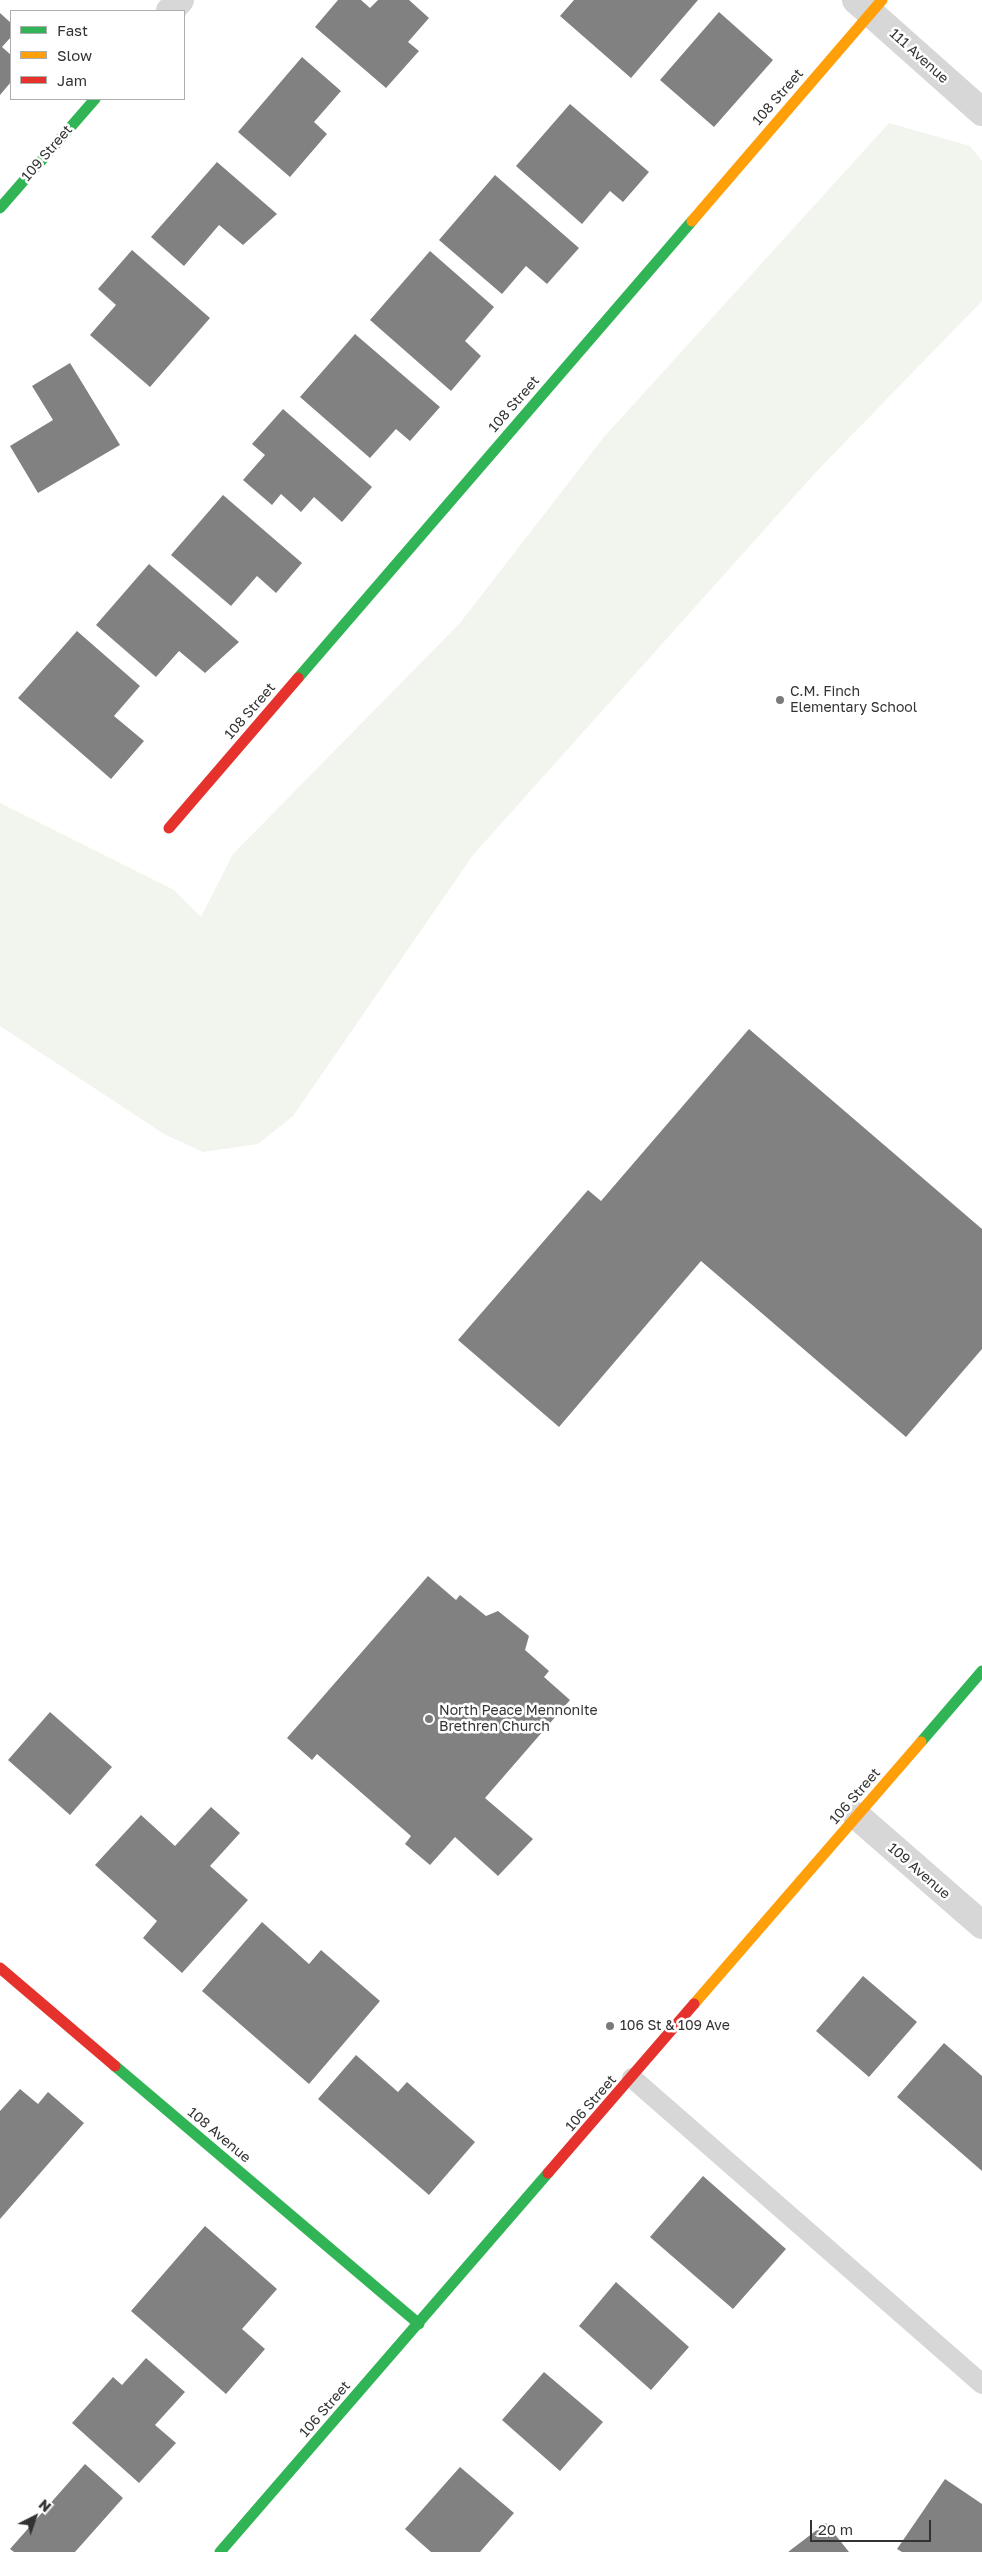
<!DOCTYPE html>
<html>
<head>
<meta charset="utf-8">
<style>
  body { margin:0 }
  #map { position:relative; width:982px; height:2552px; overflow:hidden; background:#fff; font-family:"Golos Text",sans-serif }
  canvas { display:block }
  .legend { position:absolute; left:10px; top:10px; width:175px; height:90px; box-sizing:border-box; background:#fff; border:1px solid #adadad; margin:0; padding:6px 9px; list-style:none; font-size:15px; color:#333 }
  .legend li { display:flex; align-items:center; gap:10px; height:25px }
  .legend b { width:25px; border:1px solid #adadad }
  .north { position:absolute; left:10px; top:2492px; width:50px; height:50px; -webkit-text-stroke:4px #fff; paint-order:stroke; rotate:41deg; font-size:14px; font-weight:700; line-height:20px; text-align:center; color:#333 }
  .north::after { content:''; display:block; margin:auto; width:18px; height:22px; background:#333; clip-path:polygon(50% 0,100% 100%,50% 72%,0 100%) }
  .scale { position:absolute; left:810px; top:2520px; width:121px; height:22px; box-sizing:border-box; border:2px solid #333; border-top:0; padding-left:6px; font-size:15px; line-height:18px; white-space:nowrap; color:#333; -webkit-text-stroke:4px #fff; paint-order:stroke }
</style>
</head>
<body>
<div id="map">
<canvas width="982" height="2552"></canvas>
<ul class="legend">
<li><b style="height:6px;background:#30b455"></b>Fast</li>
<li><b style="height:6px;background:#ff9f0a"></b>Slow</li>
<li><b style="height:6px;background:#e5322d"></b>Jam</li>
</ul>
<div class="north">N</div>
<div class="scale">20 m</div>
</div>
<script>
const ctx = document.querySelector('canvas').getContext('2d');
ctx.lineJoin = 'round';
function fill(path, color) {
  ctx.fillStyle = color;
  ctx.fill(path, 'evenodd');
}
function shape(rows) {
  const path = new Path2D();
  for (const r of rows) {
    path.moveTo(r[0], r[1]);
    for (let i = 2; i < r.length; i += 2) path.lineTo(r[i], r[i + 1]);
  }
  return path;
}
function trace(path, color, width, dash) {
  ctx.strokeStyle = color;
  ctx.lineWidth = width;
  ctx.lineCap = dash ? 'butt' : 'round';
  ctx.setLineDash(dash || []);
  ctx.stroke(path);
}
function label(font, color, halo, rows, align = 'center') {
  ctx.font = font + ' "Golos Text",sans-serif';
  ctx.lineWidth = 5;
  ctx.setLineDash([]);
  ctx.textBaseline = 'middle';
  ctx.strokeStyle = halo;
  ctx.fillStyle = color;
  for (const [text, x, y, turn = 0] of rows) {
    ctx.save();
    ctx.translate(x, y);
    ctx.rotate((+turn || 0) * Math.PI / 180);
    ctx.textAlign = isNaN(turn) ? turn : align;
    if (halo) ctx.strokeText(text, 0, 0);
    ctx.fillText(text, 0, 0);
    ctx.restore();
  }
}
fill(shape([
  [889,123,970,146,982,161,982,301,816,472,473,855,293,1116,258,1144,203,1152,164,1134,0,1026,0,803,174,890,201,917,233,854,460,623,604,437]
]), '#f1f5ed');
fill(shape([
  [338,0,361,0,370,8,378,0,409,0,429,18,408,42,419,51,386,88,315,27],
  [574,0,698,0,631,78,560,16],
  [719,12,773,60,714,127,660,80],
  [0,13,11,23,11,37,2,47,11,55,11,82,0,95],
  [302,57,341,91,314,122,327,134,290,177,238,132],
  [570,104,649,172,623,202,610,191,582,224,516,166],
  [217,162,277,214,243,245,219,225,184,266,151,237],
  [495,175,579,248,547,284,526,266,502,294,439,240],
  [132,250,210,318,150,387,90,335,116,305,98,289],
  [430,251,494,307,465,341,481,356,451,391,370,320],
  [355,334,440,407,410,441,396,429,370,458,300,397],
  [70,363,120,445,38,493,10,446,53,420,32,386],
  [283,409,372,487,342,522,314,497,301,512,281,494,272,505,243,480,265,455,252,444],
  [223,495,302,563,276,593,257,576,231,606,171,555],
  [149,564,239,642,205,673,179,651,156,677,96,625],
  [77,631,140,686,114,716,144,741,111,779,18,698],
  [749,1029,982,1229,982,1349,906,1437,701,1261,559,1427,458,1340,588,1190,601,1201],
  [428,1576,456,1600,460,1595,486,1616,498,1611,529,1636,525,1650,549,1671,544,1677,570,1700,485,1798,533,1839,498,1876,455,1837,430,1865,405,1844,411,1836,317,1754,312,1760,287,1738],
  [50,1712,112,1767,70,1815,8,1760],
  [211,1807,240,1833,210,1866,248,1900,182,1973,143,1938,157,1921,95,1865,141,1815,175,1846],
  [262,1922,309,1964,321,1950,380,2001,309,2084,202,1991],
  [863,1976,917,2022,869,2077,816,2031],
  [944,2043,982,2076,982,2171,897,2097],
  [356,2055,398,2092,407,2082,475,2142,429,2195,318,2099],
  [20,2089,38,2104,48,2092,84,2123,0,2219,0,2111],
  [703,2176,786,2249,733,2309,650,2237],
  [205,2226,277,2289,242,2329,265,2349,226,2394,131,2311],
  [616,2282,689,2347,651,2390,579,2326],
  [146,2358,185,2392,155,2425,176,2443,139,2483,72,2423,113,2377,122,2385],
  [544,2372,603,2422,560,2471,502,2420],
  [85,2464,123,2498,75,2552,14,2552,10,2549],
  [460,2467,514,2513,480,2552,431,2552,405,2529],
  [945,2479,982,2504,982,2552,902,2552,897,2549],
  [826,2523,849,2552,788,2552]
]), '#818181');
trace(shape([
  [632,2078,982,2384]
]), '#d7d7d7', 20);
trace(shape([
  [856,0,982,112],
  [170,11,180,0],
  [857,1816,982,1925]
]), '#d7d7d7', 28);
trace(shape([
  [0,208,95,99],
  [298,678,692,221],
  [921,1742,982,1671],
  [115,2066,419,2324],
  [220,2552,548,2173]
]), '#30b455', 11);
trace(shape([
  [692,221,882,0],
  [694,2004,921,1742]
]), '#ff9f0a', 11);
trace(shape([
  [169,828,298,678],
  [0,1968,115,2066],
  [548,2173,694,2004]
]), '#e5322d', 11);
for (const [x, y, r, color] of [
  [780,700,5,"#7a7a7a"],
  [429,1719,5,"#7a7a7a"],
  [610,2026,5,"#7a7a7a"]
]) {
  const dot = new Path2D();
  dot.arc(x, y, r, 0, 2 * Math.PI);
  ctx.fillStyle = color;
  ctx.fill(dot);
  trace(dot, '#fff', 2);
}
label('14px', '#333', '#fff', [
  ["111 Avenue",919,56,42],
  ["108 Street",778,97,-49],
  ["109 Street",47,153,-49],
  ["108 Street",514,404,-49],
  ["108 Street",250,711,-49],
  ["106 Street",855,1796,-49],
  ["109 Avenue",919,1871,41],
  ["106 Street",591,2103,-49],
  ["108 Avenue",219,2135,40],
  ["106 Street",325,2409,-49]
]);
label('14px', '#333', '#fff', [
  ["C.M. Finch",790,692],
  ["Elementary School",790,708],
  ["North Peace Mennonite",439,1711],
  ["Brethren Church",439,1727],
  ["106 St & 109 Ave",620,2026]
], 'left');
</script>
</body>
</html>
